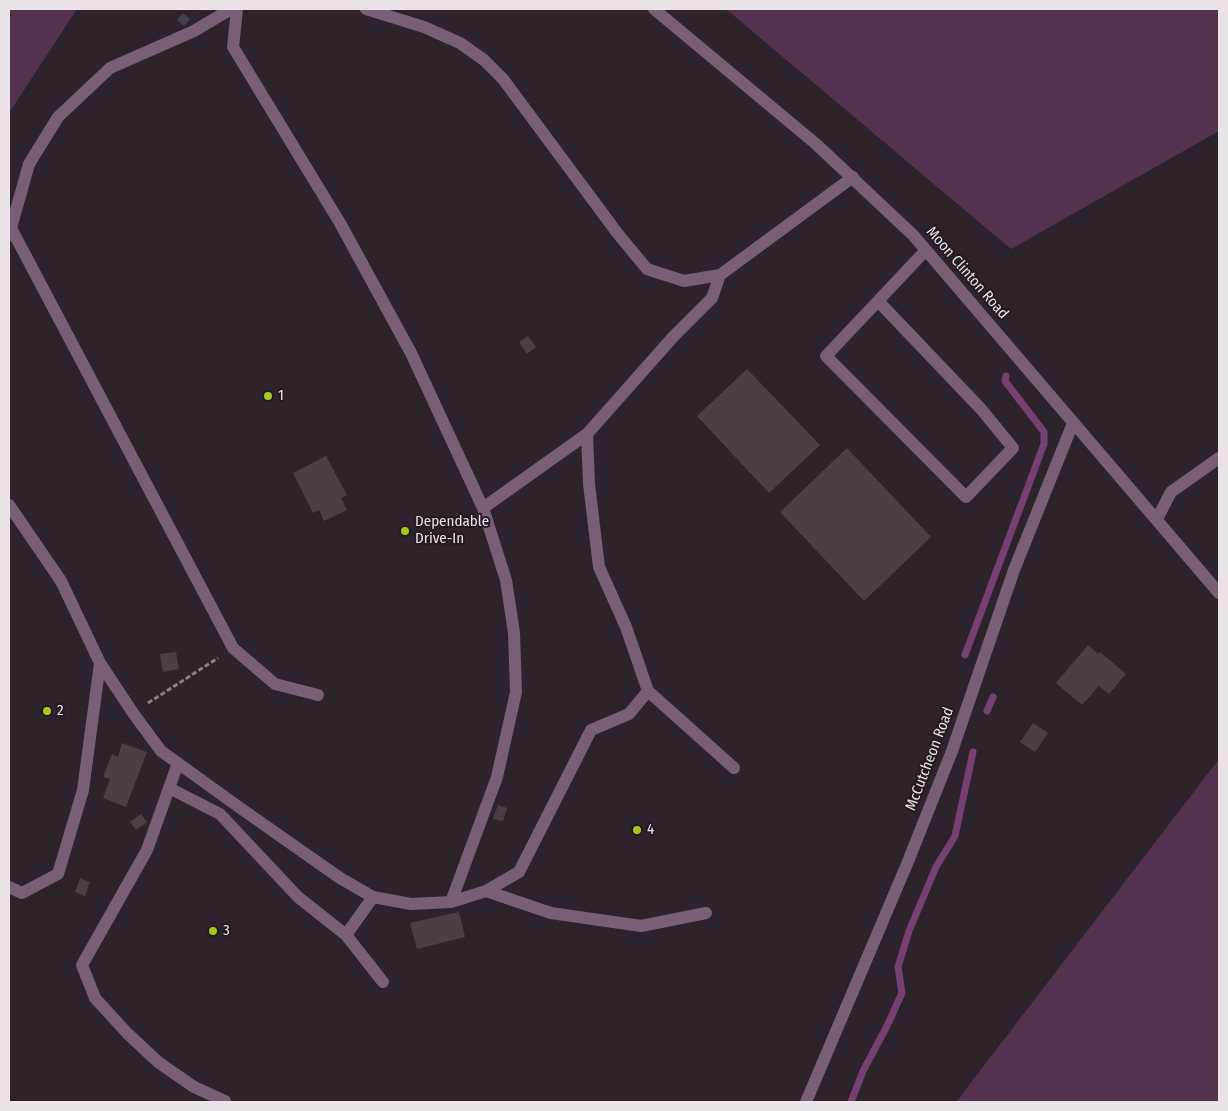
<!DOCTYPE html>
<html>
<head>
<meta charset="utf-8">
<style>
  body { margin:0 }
  #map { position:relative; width:1228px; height:1111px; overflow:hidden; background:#2d232c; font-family:"Fira Sans Condensed",sans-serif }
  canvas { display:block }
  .frame { position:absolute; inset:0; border:10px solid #eae3e9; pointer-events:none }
</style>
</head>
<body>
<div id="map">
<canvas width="1228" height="1111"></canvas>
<div class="frame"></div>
</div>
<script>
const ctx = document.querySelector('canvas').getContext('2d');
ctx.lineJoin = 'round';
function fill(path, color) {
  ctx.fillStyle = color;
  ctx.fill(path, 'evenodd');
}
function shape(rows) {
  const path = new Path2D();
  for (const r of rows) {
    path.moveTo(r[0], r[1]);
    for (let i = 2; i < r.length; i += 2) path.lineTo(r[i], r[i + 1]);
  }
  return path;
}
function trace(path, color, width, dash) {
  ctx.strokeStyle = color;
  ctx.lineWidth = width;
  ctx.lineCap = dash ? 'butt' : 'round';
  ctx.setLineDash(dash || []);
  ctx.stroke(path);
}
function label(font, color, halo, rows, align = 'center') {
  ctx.font = font + ' "Fira Sans Condensed",sans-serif';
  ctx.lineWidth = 4;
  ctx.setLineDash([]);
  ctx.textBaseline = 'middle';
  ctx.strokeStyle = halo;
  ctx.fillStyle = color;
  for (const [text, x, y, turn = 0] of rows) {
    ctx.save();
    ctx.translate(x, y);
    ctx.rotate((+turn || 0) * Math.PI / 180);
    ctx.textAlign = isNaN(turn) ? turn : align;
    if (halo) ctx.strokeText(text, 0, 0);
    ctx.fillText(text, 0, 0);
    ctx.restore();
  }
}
fill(shape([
  [9,9,77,9,9,113],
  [726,9,1219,9,1219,131,1011,249],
  [1219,759,1219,1102,956,1102]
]), '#53324f');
trace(shape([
  [965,655,1044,444,1044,432,1005,381,1006,376],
  [987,711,993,697],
  [851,1102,863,1071,887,1026,902,993,898,967,909,931,936,867,955,836,973,752]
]), '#764170', 7);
fill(shape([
  [183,13,190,19,184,26,177,20],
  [528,336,536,347,527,354,519,342],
  [747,369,820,445,769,493,697,416],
  [847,448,931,537,864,601,780,512],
  [326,456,347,495,341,498,347,510,324,521,319,510,313,513,293,473],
  [1088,645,1098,654,1100,652,1126,674,1109,694,1099,686,1082,705,1056,683],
  [176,652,179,669,163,672,160,654],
  [1033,723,1048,733,1035,752,1020,742],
  [122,743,147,752,126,807,103,798,110,779,103,777,112,754,118,757],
  [498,805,507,808,503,821,493,819],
  [141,814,147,822,136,830,130,822],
  [80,878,90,882,85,896,75,892],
  [459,912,465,937,417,949,410,923]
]), '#4a3f48');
trace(shape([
  [148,703,218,658]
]), '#888087', 3, [5, 2.5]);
trace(shape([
  [237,9,233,47,340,223,411,353,483,508],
  [366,9,424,27,460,43,484,60,503,79,618,234,647,269,684,281,720,275,853,177],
  [654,9,816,144,913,235,1219,593],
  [11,228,233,648,275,684,318,695],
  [9,235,29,164,58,117,110,68,194,31,231,9],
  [878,301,981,409,1013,448,966,497,826,356,878,301,926,250],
  [9,505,61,581,100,663,133,713,161,751,243,810,340,878,373,897,411,904,451,902,486,891,519,872,591,730,629,714,648,691,626,627,599,567,589,484,587,434,673,337,712,298,720,275],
  [1157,519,1171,492,1219,458],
  [648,691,734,768],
  [178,763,147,850,82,965,95,998,127,1033,158,1062,194,1087,225,1101],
  [169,788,220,814,298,897,346,935,383,982],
  [9,887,22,893,58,874,83,790,100,663],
  [486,891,551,913,641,926,706,913],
  [451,902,497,777,516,692,514,633,506,580,483,508,587,434],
  [346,935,373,897],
  [806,1102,907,864,952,751,1014,570,1073,423]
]), '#785f74', 12);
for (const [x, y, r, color] of [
  [268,396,5,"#a7c81f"],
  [405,531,5,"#a7c81f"],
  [47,711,5,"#a7c81f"],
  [637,830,5,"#a7c81f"],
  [213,931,5,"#a7c81f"]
]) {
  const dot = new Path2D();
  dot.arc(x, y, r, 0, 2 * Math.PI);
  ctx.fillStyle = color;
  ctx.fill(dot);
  trace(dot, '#231a22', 2);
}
label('15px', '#eae3e9', '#231a22', [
  ["Moon Clinton Road",967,273,49],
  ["McCutcheon Road",930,759,-69]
]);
label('15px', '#eae3e9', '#231a22', [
  ["1",278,396],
  ["Dependable",415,522],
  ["Drive-In",415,539],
  ["2",57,711],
  ["4",647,830],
  ["3",223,931]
], 'left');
</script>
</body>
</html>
